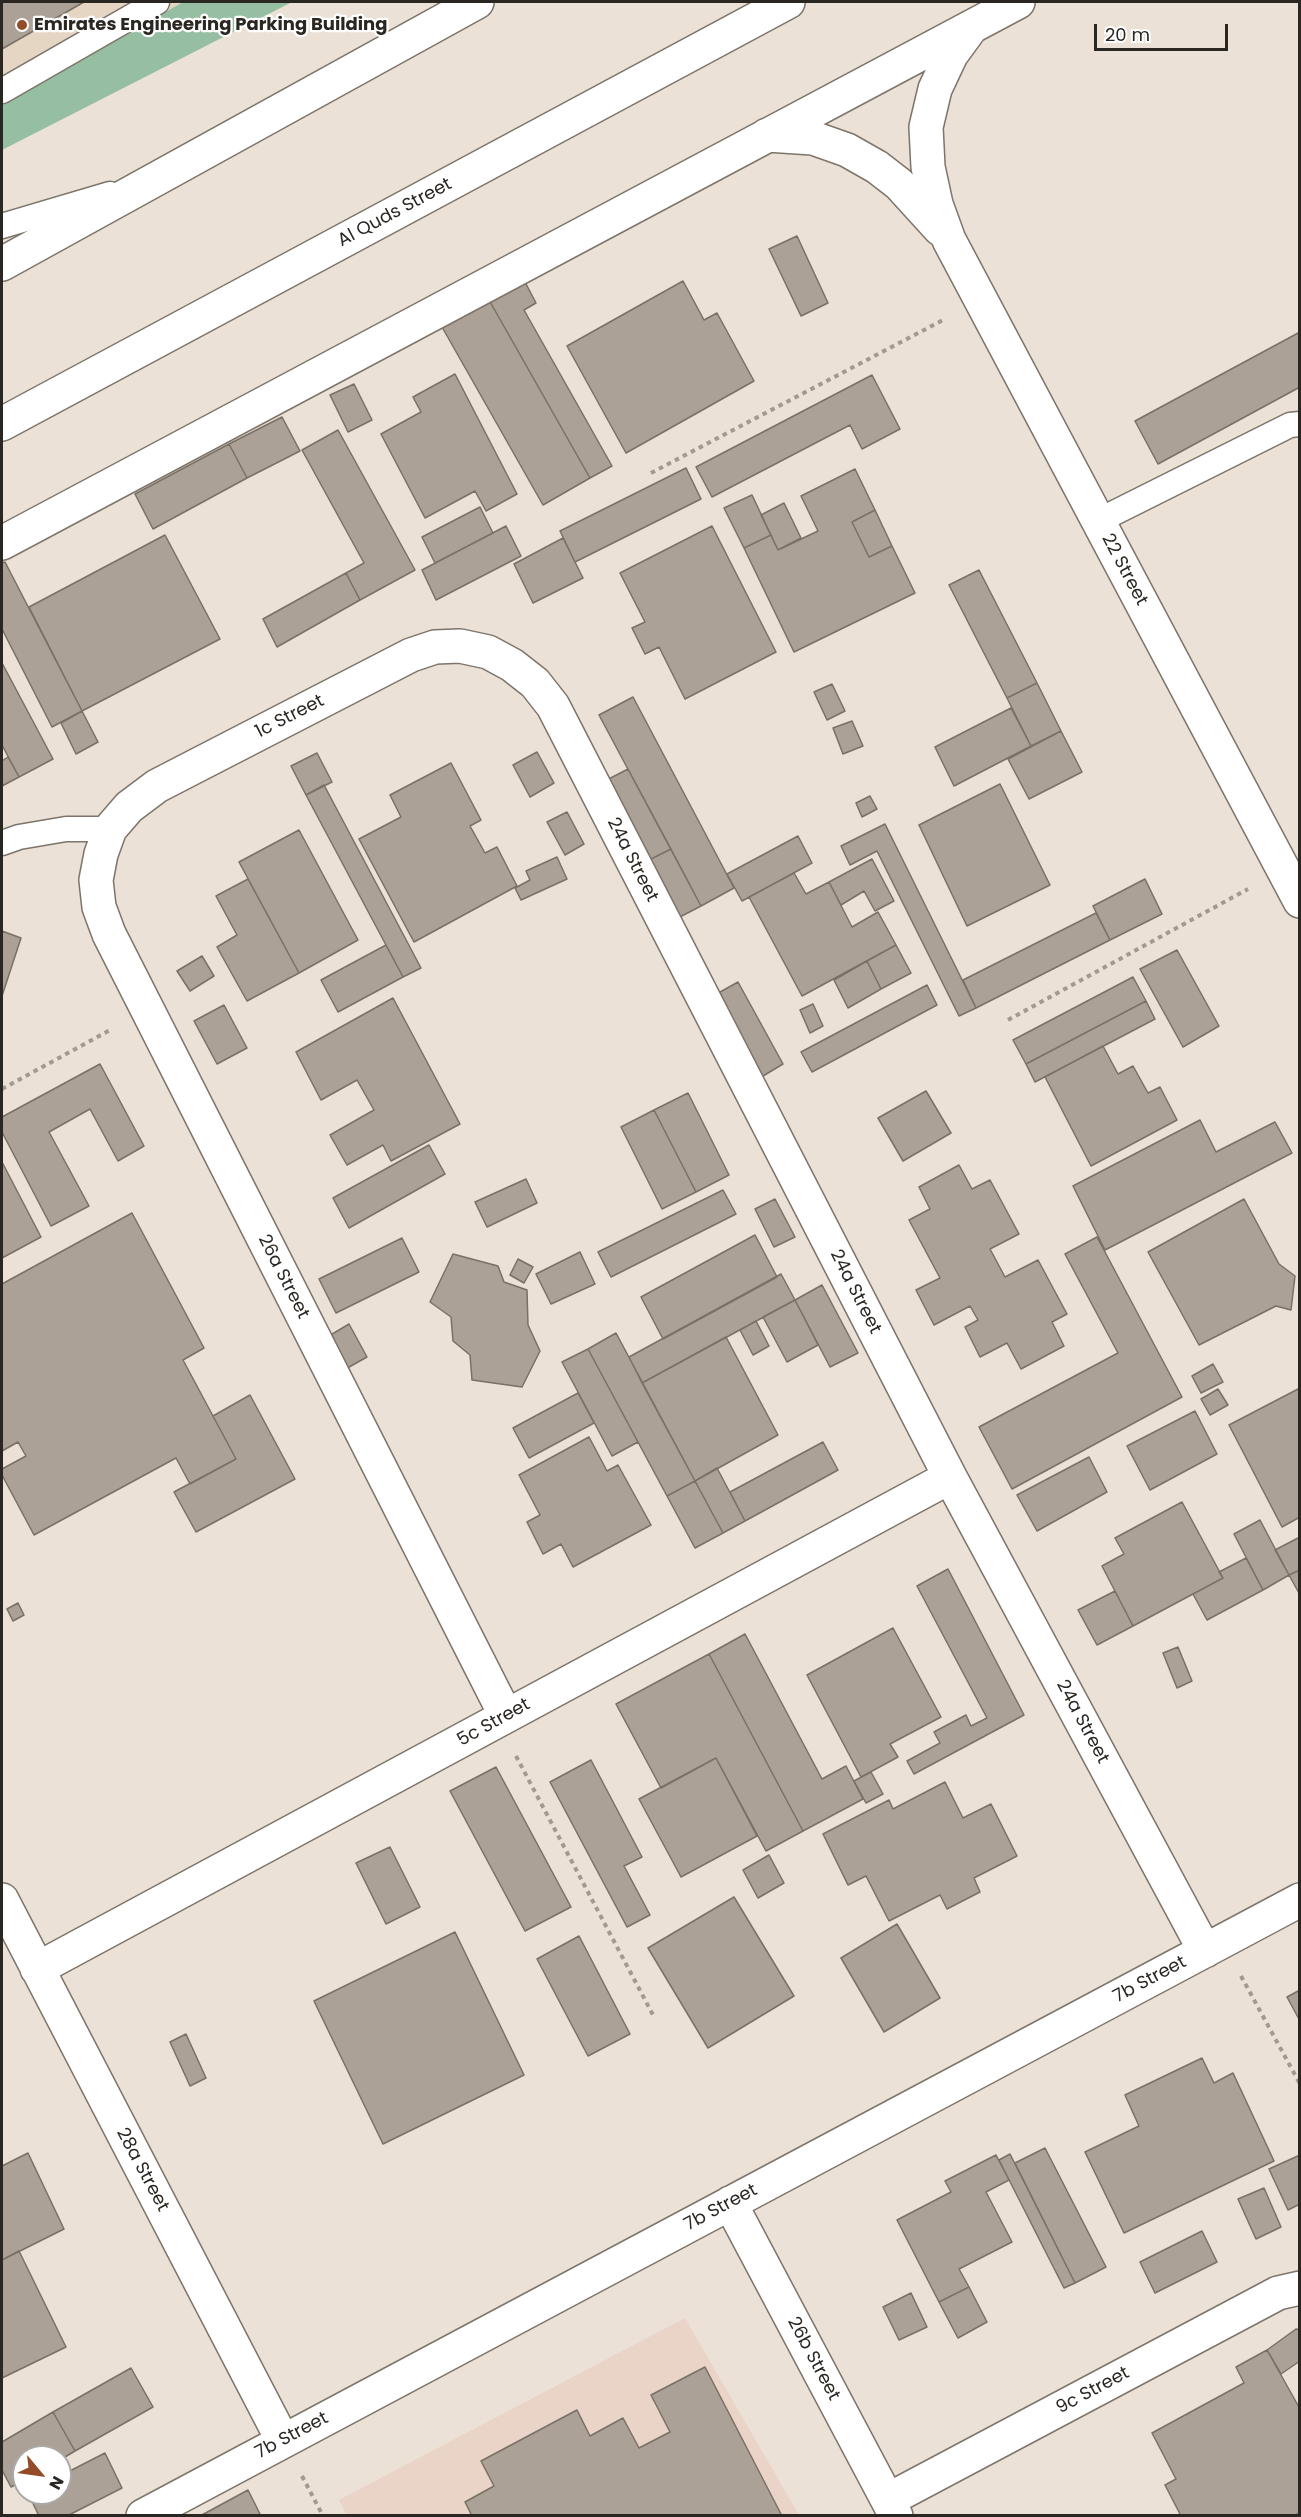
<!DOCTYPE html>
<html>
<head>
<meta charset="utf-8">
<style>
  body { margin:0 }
  #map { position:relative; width:1301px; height:2517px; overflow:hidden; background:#ebe1d6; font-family:Poppins,sans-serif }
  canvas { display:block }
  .frame { position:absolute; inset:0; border:3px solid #2a2722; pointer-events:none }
  .north { position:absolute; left:12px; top:2445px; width:60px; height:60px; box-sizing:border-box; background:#fff; border:2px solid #aaa9a7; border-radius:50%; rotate:119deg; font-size:16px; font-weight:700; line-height:24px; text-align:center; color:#2a2722 }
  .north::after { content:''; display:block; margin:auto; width:21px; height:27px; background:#934b28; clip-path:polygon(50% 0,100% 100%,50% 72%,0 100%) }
  .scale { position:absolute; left:1094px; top:24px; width:134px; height:27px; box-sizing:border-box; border:3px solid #2a2722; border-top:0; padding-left:8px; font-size:18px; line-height:21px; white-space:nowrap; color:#2a2722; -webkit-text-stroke:4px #fff; paint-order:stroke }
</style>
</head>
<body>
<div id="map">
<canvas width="1301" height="2517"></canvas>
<div class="frame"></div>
<div class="north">N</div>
<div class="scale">20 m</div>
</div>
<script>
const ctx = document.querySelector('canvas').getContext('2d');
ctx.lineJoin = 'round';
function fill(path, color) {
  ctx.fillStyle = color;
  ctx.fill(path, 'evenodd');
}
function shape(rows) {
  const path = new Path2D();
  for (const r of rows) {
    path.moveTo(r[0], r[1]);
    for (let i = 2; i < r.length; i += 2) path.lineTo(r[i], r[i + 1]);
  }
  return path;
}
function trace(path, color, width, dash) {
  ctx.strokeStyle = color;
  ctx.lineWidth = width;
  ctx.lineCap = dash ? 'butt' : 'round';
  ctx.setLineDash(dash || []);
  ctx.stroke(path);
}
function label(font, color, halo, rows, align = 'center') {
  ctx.font = font + ' Poppins,sans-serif';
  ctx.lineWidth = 4.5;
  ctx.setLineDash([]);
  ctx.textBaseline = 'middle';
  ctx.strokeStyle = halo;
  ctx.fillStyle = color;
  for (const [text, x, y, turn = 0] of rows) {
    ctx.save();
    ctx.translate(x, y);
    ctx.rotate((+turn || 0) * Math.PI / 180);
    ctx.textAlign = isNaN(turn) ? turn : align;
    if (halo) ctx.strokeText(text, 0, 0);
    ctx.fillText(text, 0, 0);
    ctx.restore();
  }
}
fill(shape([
  [2,2,183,2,2,104]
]), '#e5d6c4');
fill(shape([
  [685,2318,799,2515,347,2516,339,2500]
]), '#ead4c7');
fill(shape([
  [183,2,292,2,2,150,2,104]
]), '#96bea2');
const building = shape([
  [2,2,84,2,2,49,2,2],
  [797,236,828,303,801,316,769,249,797,236],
  [524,280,536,303,524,310,612,466,590,478,489,300,524,280],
  [683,281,704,320,717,313,754,381,626,453,567,346,683,281],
  [489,300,590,478,543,505,442,327,489,300],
  [1300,332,1300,387,1158,464,1135,421,1300,332],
  [455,374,517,494,486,511,475,491,425,518,381,434,421,412,413,397,455,374],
  [872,375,900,429,862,449,850,425,712,497,696,467,872,375],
  [354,384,372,420,348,432,330,395,354,384],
  [282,417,300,451,247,478,229,444,282,417],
  [338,430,415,570,360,600,346,573,364,563,302,450,338,430],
  [229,444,247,478,153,529,135,494,229,444],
  [686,468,701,499,575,562,560,531,686,468],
  [855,469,875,510,852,522,869,557,892,546,915,593,794,652,744,548,771,535,778,550,818,531,801,496,855,469],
  [752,495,771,535,744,548,724,508,752,495],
  [784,503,801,538,778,550,761,515,784,503],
  [480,507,493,533,435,563,422,537,480,507],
  [875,510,892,546,869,557,852,522,875,510],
  [506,526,521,556,436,600,422,570,506,526],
  [712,526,776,652,685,699,659,647,645,654,632,628,645,622,620,573,712,526],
  [165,535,220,639,82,711,29,607,165,535],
  [563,538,583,578,533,603,514,564,563,538],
  [5,562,82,711,52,727,2,629,2,563,5,562],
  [979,570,1037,683,1007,698,949,585,979,570],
  [346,573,360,600,277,647,263,619,346,573],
  [2,663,53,759,19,777,2,745,2,663],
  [1037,683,1061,731,1031,746,1007,698,1037,683],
  [832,684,845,711,827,720,814,692,832,684],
  [633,697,734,888,701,906,599,715,633,697],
  [1011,708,1031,746,954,786,935,747,1011,708],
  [82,711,98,742,76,754,61,723,82,711],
  [852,721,863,746,843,754,833,728,852,721],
  [1061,731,1082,772,1029,799,1008,759,1061,731],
  [537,752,554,783,530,797,513,765,537,752],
  [317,753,332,782,306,795,291,766,317,753],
  [8,757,19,777,2,786,2,761,8,757],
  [451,763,481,820,470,826,485,853,497,847,517,886,414,942,359,839,401,817,390,795,451,763],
  [628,769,671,849,643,863,601,783,628,769],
  [1000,784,1050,885,967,926,919,825,1000,784],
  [324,785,421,968,403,977,306,795,324,785],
  [870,796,877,809,862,817,856,803,870,796],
  [567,812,584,844,565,855,547,822,567,812],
  [885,824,976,1008,959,1016,877,851,850,865,841,846,885,824],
  [299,830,358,940,299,973,239,862,299,830],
  [798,836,812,863,742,901,727,874,798,836],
  [671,849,701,906,674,920,643,863,671,849],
  [557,857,567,879,521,900,515,888,530,880,526,871,557,857],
  [872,859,894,901,875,911,864,891,841,905,829,882,872,859],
  [794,873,806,894,829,882,852,927,878,912,896,945,802,996,749,897,794,873],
  [248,879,299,973,247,1001,217,947,237,935,216,896,248,879],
  [1145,879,1162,914,1110,940,1093,906,1145,879],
  [1096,913,1110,940,976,1008,963,980,1096,913],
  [2,931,21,938,2,996,2,931],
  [386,945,403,977,338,1012,321,980,386,945],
  [896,945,911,973,881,989,867,961,896,945],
  [1177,950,1219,1026,1183,1047,1140,969,1177,950],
  [202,956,214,976,190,991,177,971,202,956],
  [867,961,881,989,848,1008,834,980,867,961],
  [1133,977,1146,1001,1026,1064,1013,1040,1133,977],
  [738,982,783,1064,758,1079,713,996,738,982],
  [927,985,937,1005,812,1072,801,1052,927,985],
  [393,998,460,1124,391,1161,383,1145,347,1165,330,1135,374,1110,357,1080,321,1100,296,1052,393,998],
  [1146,1001,1155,1019,1035,1082,1026,1064,1146,1001],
  [813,1004,823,1026,810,1033,800,1010,813,1004],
  [224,1005,247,1048,217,1064,194,1021,224,1005],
  [1103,1046,1118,1074,1133,1066,1148,1093,1160,1087,1177,1120,1091,1166,1045,1077,1103,1046],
  [100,1064,144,1146,118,1161,90,1109,49,1132,89,1206,51,1226,2,1132,2,1117,100,1064],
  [926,1091,951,1133,903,1161,878,1118,926,1091],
  [688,1093,729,1175,696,1192,654,1110,688,1093],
  [654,1110,696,1192,662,1209,621,1127,654,1110],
  [1200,1120,1216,1152,1275,1122,1292,1153,1105,1250,1073,1186,1200,1120],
  [429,1145,445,1174,349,1228,333,1198,429,1145],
  [2,1162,41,1237,2,1258,2,1162],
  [959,1165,972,1189,990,1180,1019,1234,990,1249,1005,1277,1038,1260,1067,1314,1052,1322,1064,1346,1021,1369,1007,1343,980,1357,965,1327,978,1320,970,1306,934,1325,916,1290,940,1278,909,1220,930,1209,919,1187,959,1165],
  [526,1179,537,1203,487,1227,475,1202,526,1179],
  [723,1190,736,1214,611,1277,598,1252,723,1190],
  [775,1199,795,1237,774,1247,755,1209,775,1199],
  [1244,1199,1279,1264,1295,1276,1291,1310,1276,1306,1199,1345,1148,1252,1244,1199],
  [132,1213,204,1348,183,1360,236,1459,190,1484,176,1458,34,1535,2,1475,2,1469,26,1456,18,1442,2,1451,2,1284,132,1213],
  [755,1235,777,1277,663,1339,641,1297,755,1235],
  [1097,1237,1182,1397,1012,1489,979,1427,1118,1353,1065,1254,1097,1237],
  [402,1238,419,1272,336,1313,319,1279,402,1238],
  [580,1252,595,1284,551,1304,536,1274,580,1252],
  [453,1254,498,1266,504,1282,527,1290,528,1325,540,1351,522,1387,472,1380,470,1355,453,1341,451,1317,430,1302,453,1254],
  [518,1259,533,1267,524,1283,510,1275,518,1259],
  [781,1274,795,1300,642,1383,629,1357,781,1274],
  [822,1285,858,1353,830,1367,795,1300,822,1285],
  [795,1300,818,1345,787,1362,763,1317,795,1300],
  [756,1321,769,1346,753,1355,740,1330,756,1321],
  [349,1324,367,1357,342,1371,324,1339,349,1324],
  [616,1333,695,1481,667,1496,588,1349,616,1333],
  [726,1337,778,1435,695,1481,642,1383,726,1337],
  [588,1349,638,1442,612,1456,562,1362,588,1349],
  [1213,1364,1223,1382,1201,1393,1192,1376,1213,1364],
  [1300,1388,1300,1517,1282,1527,1229,1425,1300,1388],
  [1218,1389,1228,1405,1210,1415,1201,1399,1218,1389],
  [578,1393,594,1423,529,1458,513,1428,578,1393],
  [250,1395,295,1479,196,1532,174,1492,236,1459,213,1416,250,1395],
  [1195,1411,1217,1454,1150,1490,1127,1446,1195,1411],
  [589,1437,607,1471,618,1465,651,1525,573,1567,561,1544,543,1554,527,1522,540,1515,519,1475,589,1437],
  [823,1442,838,1470,745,1521,730,1492,823,1442],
  [1089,1457,1107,1492,1037,1531,1017,1495,1089,1457],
  [717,1468,745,1521,723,1533,695,1481,717,1468],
  [695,1481,723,1533,695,1548,667,1496,695,1481],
  [1182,1502,1223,1578,1133,1626,1102,1566,1124,1554,1115,1538,1182,1502],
  [1260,1520,1289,1575,1263,1590,1234,1534,1260,1520],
  [1300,1537,1300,1570,1289,1575,1275,1550,1300,1537],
  [1246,1558,1263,1590,1207,1620,1193,1594,1223,1578,1219,1572,1246,1558],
  [948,1569,1024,1715,914,1774,907,1761,940,1743,934,1732,966,1715,971,1726,987,1718,917,1586,948,1569],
  [1300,1570,1300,1595,1289,1575,1300,1570],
  [1115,1591,1133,1626,1097,1645,1078,1610,1115,1591],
  [18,1603,24,1615,13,1621,7,1609,18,1603],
  [893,1628,941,1717,890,1744,898,1757,861,1777,807,1675,893,1628],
  [745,1634,822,1779,846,1766,863,1799,803,1831,709,1654,745,1634],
  [1178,1647,1192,1681,1177,1688,1163,1653,1178,1647],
  [709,1654,803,1831,766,1851,716,1758,661,1788,616,1704,709,1654],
  [716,1758,757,1836,681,1877,639,1799,716,1758],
  [591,1760,642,1857,624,1866,650,1915,627,1927,550,1782,591,1760],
  [496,1767,571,1907,525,1931,450,1791,496,1767],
  [871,1772,883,1794,866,1803,854,1781,871,1772],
  [945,1782,963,1818,991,1804,1017,1856,974,1878,980,1892,947,1909,940,1895,889,1921,866,1876,848,1885,823,1834,889,1800,893,1809,945,1782],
  [390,1847,420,1907,386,1924,356,1863,390,1847],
  [769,1855,784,1883,758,1898,743,1870,769,1855],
  [734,1897,794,1996,708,2048,648,1948,734,1897],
  [897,1924,940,1998,884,2032,841,1958,897,1924],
  [455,1932,524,2075,383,2144,314,2001,455,1932],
  [579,1936,630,2034,588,2056,537,1959,579,1936],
  [1300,1990,1300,2021,1287,1997,1300,1990],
  [186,2034,206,2078,190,2086,170,2042,186,2034],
  [1202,2058,1214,2083,1233,2073,1274,2161,1124,2233,1085,2152,1139,2126,1125,2095,1202,2058],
  [1045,2148,1106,2267,1075,2283,1015,2163,1045,2148],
  [28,2153,64,2229,2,2260,2,2166,28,2153],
  [1010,2154,1075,2283,1064,2288,999,2160,1010,2154],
  [996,2155,1009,2180,986,2192,1012,2242,959,2269,969,2287,939,2302,897,2220,951,2192,945,2181,996,2155],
  [1300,2155,1300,2204,1288,2210,1269,2169,1300,2155],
  [1264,2188,1281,2227,1256,2239,1238,2199,1264,2188],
  [1202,2231,1217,2262,1155,2293,1140,2262,1202,2231],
  [19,2251,66,2347,2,2378,2,2260,19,2251],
  [969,2287,987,2322,958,2338,939,2302,969,2287],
  [911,2293,927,2327,899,2340,883,2307,911,2293],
  [1296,2329,1300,2330,1300,2361,1281,2374,1267,2350,1296,2329],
  [1267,2350,1300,2409,1300,2512,1294,2516,1181,2516,1165,2485,1176,2479,1152,2433,1244,2383,1236,2367,1267,2350],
  [705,2367,782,2516,472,2516,465,2502,494,2486,481,2461,577,2410,590,2436,623,2418,639,2448,670,2432,651,2395,705,2367],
  [131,2368,153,2407,75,2451,53,2412,131,2368],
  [53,2412,75,2451,60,2460,60,2457,24,2457,24,2480,11,2487,2,2470,2,2442,53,2412],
  [105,2453,122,2488,67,2516,39,2516,28,2493,60,2493,60,2476,105,2453],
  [248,2490,261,2516,200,2516,248,2490]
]);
fill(building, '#aba197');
trace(building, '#797066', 1.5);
const service = shape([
  [2,91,157,2],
  [2,226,110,194],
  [1098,521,1290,425,1300,424],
  [2,843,19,837,66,829,110,829]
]);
const minor = shape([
  [970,29,951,55,935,89,926,127,928,167,936,204,949,240,1300,901],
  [767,135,813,138,847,150,877,167,899,184,940,229],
  [2,543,1018,2],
  [506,1716,109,934,99,907,96,880,101,854,110,829,129,807,157,786,411,655,435,647,460,646,488,652,512,665,535,683,553,706,950,1477,1205,1951],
  [2,1900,283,2441],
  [37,1969,950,1477],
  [730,2203,896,2516],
  [888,2500,1278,2293,1300,2288],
  [143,2516,1300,1900]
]);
const secondary = shape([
  [2,264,477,2],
  [2,424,788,2]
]);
trace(service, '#7d746a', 27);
trace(minor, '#7d746a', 36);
trace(secondary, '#7d746a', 36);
trace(shape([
  [651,473,945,319],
  [1008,1020,1248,889],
  [2,1089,112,1029],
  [516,1756,653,2015],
  [1241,1976,1300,2084],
  [302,2476,323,2516]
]), '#a19a91', 4, [4.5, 4.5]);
trace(service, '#fff', 24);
trace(minor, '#fff', 33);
trace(secondary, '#fff', 33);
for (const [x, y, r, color] of [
  [22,25,6,"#934b28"]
]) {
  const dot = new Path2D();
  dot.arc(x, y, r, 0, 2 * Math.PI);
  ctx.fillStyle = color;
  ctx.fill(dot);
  trace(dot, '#fff', 2);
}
label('bold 18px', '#2a2722', '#fff', [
  ["Emirates Engineering Parking Building",34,25]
], 'left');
label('18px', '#2a2722', '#fff', [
  ["Al Quds Street",395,213,-28],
  ["22 Street",1124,570,62],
  ["1c Street",290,717,-27],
  ["24a Street",632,860,63],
  ["26a Street",283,1277,63],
  ["24a Street",855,1292,63],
  ["24a Street",1082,1722,62],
  ["5c Street",494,1723,-29],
  ["7b Street",1150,1980,-28],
  ["28a Street",142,2170,62],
  ["7b Street",721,2208,-28],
  ["26b Street",813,2359,62],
  ["9c Street",1093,2391,-28],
  ["7b Street",292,2436,-28]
]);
</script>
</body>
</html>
